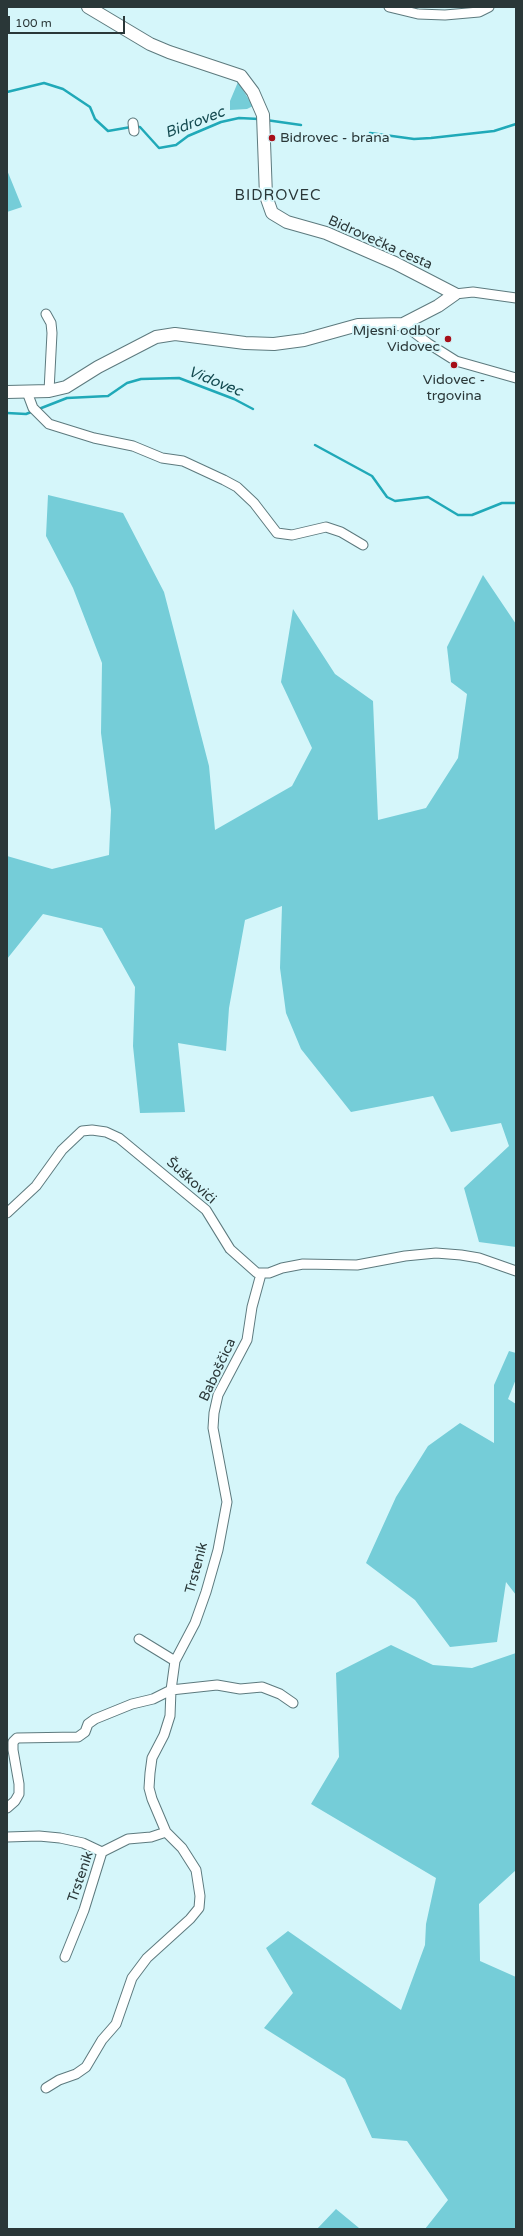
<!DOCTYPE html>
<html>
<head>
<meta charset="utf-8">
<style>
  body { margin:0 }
  #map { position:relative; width:523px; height:2236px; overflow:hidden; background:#d5f6fa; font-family:"Varela Round",sans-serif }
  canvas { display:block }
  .frame { position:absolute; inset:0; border:8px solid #2a3738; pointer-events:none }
  .scale { position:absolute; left:8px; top:16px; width:117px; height:18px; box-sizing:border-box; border:2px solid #2a3738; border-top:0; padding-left:5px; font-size:12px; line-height:14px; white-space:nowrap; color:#2a3738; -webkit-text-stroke:3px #d5f6fa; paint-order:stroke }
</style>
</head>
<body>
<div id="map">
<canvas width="523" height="2236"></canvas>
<div class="frame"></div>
<div class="scale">100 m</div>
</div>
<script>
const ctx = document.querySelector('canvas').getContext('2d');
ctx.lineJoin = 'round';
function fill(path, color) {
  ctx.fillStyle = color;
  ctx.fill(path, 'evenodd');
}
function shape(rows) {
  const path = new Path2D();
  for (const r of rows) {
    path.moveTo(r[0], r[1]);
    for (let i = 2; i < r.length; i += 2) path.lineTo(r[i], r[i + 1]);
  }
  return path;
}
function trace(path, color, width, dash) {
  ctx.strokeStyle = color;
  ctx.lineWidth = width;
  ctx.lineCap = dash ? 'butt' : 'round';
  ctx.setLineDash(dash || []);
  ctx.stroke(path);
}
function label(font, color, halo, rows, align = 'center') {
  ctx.font = font + ' "Varela Round",sans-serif';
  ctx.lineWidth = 4;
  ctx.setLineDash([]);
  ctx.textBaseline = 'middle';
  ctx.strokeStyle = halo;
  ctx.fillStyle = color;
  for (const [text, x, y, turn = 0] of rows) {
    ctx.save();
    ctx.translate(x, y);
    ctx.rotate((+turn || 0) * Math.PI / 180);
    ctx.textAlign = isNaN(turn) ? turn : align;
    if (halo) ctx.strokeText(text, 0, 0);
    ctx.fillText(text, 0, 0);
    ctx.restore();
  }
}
fill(shape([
  [238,82,253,106,247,109,230,110,230,101],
  [7,170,22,207,7,212],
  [48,495,123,513,164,592,209,766,215,830,292,786,312,748,281,682,293,609,335,674,373,701,378,820,426,808,458,758,467,694,451,682,447,647,483,575,516,624,516,1247,479,1242,464,1188,509,1146,501,1123,451,1132,433,1096,351,1112,301,1049,286,1013,280,968,282,906,245,920,229,1008,226,1051,178,1043,185,1112,140,1113,133,1046,135,987,102,928,43,914,7,959,7,856,52,869,109,855,111,810,101,733,102,663,73,588,46,536],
  [509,1351,516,1353,516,1379,508,1399,516,1404,516,1595,506,1582,497,1642,450,1647,415,1600,366,1563,396,1497,428,1446,460,1423,494,1443,494,1385],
  [391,1645,433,1665,472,1668,516,1653,516,1870,479,1904,480,1961,516,1977,516,2229,425,2229,448,2200,407,2141,372,2138,345,2079,264,2028,293,1993,266,1948,288,1931,401,2010,425,1945,426,1924,436,1878,311,1804,339,1757,336,1673],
  [336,2209,359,2228,359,2229,317,2229]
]), '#75cdd8');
trace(shape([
  [7,92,44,83,63,89,90,107,95,119,108,131,131,127],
  [266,120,301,125],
  [136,127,140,127,159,148,176,145,188,136,221,122,239,118,259,119],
  [370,133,414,139,431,138,494,131,516,124],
  [7,413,26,414,67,398,108,396,127,383,141,379,179,378,234,399,253,409],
  [315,445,372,476,387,497,395,501,428,497,458,515,472,515,502,503,516,503]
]), '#20a9b8', 2.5);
const street = shape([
  [389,7,418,14,445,15,479,12,489,7],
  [133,123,134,131],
  [455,294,473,292,516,298],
  [46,314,51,323,52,333,49,391],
  [403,324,429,344,456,361,516,378],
  [27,392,33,408,49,424,94,438,133,446,162,458,183,461,224,480,237,487,254,503,277,533,292,535,326,527,341,532,363,545],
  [7,1213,36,1186,62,1150,82,1131,92,1130,106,1132,119,1138,206,1210,230,1249,257,1273,269,1273,282,1268,303,1264,357,1265,405,1256,436,1253,461,1255,479,1258,516,1271],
  [139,1639,175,1661],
  [7,1808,15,1801,19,1794,19,1784,13,1750,13,1742,17,1738,78,1737,85,1732,88,1724,95,1719,132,1704,153,1699,171,1690,175,1661,195,1623,206,1592,218,1550,227,1502,213,1428,214,1413,218,1395,247,1340,252,1307,261,1274],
  [7,1837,39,1836,60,1838,83,1843,102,1852],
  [65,1957,84,1910,102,1852,128,1839,151,1837,166,1832,152,1799,149,1788,150,1773,152,1758,164,1735,170,1716,171,1690,217,1685,240,1689,262,1687,280,1694,293,1703],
  [46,2088,59,2080,76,2074,86,2067,102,2040,116,2024,132,1978,147,1958,190,1919,199,1908,200,1896,196,1870,182,1848,166,1832]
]);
const secondary = shape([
  [7,392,49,391,66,387,98,367,156,337,175,334,245,343,274,344,304,340,358,325,403,324,438,306,455,294,395,263,326,233,287,222,272,213,266,196,263,115,253,92,241,76,169,52,150,44,88,7]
]);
trace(street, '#5d7a7e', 11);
trace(secondary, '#5d7a7e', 14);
trace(street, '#fff', 9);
trace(secondary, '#fff', 12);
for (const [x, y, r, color] of [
  [272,138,4,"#a60f19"],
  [448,339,4,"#a60f19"],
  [454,365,4,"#a60f19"]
]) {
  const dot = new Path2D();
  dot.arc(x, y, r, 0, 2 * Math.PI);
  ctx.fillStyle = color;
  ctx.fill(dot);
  trace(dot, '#d5f6fa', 1.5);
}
label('14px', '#2a3738', '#d5f6fa', [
  ["Bidrovec - brana",280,138],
  ["Mjesni odbor",440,331,"right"],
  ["Vidovec",440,347,"right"],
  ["Vidovec -",454,380,"center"],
  ["trgovina",454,396,"center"]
], 'left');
label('14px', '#2a3738', '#d5f6fa', [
  ["Bidrovečka cesta",380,243,24],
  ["Šuškovići",191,1181,42],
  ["Baboščica",218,1370,-65],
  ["Trstenik",197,1568,-75],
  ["Trstenik",81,1877,-71]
]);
label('italic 15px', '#144a50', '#d5f6fa', [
  ["Bidrovec",195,123,-21],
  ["Vidovec",215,382,22]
]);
ctx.letterSpacing = '1px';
label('15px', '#2a3738', '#d5f6fa', [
  ["BIDROVEC",278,196]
]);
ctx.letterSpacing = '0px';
</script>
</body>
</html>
